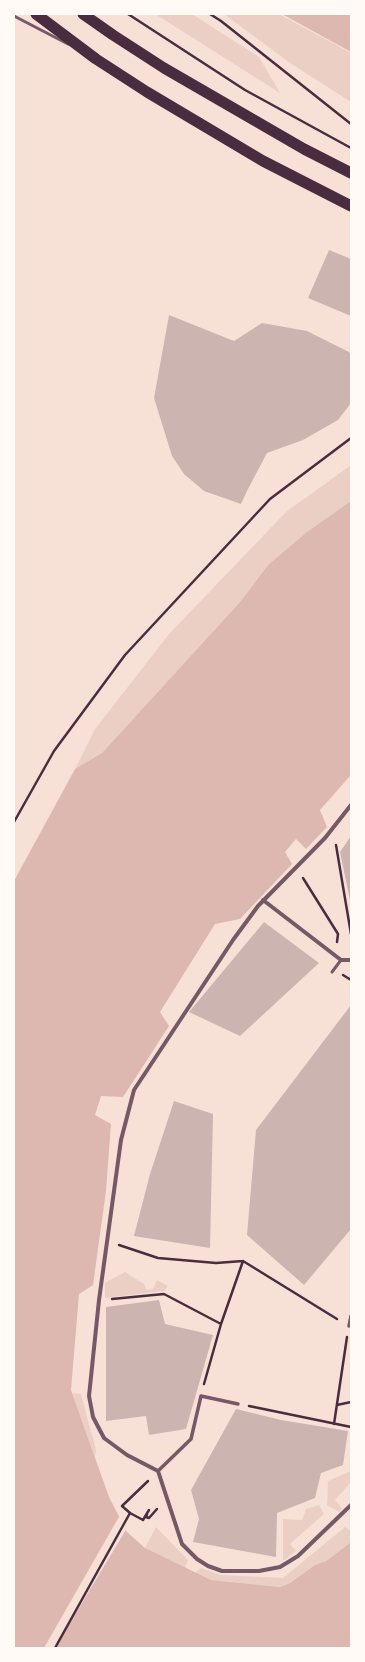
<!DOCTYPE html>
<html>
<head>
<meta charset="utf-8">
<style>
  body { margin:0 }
  #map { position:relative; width:365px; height:1662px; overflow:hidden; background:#f7e1d7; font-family:"IBM Plex Sans",sans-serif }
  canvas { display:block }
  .frame { position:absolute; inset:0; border:15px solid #fffaf5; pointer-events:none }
</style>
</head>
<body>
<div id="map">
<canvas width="365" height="1662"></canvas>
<div class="frame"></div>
</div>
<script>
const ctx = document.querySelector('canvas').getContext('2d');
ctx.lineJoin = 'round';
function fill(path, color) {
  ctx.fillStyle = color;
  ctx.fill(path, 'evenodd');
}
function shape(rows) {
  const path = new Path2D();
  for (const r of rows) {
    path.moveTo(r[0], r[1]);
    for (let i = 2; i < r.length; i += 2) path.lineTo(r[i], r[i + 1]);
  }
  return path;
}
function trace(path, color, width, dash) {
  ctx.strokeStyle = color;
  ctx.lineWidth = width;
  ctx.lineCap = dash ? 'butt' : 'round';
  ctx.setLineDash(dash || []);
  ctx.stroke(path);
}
fill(shape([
  [155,14,192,14,259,57,280,93],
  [224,14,279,14,351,53,351,102,290,63],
  [351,465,351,501,268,565,240,602,102,753,75,769,95,729,169,634,286,512],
  [125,1272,144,1284,147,1290,153,1289,157,1280,168,1286,164,1291,105,1298,105,1283],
  [72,1393,81,1394,96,1450,95,1457],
  [351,1471,351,1482,335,1500,342,1508,339,1512,327,1505,328,1481],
  [319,1505,324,1514,290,1544,296,1551,283,1561,283,1519,302,1520,306,1509],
  [156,1527,188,1560,185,1569,162,1558,145,1548],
  [345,1527,351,1531,351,1542,326,1561,315,1565,290,1583,280,1587,211,1580,195,1573,201,1568,221,1575,283,1578]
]), '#ebcfc5');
fill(shape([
  [282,14,351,14,351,52],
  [351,501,351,775,320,810,327,827,306,849,296,839,285,852,292,864,240,919,215,924,160,1012,169,1026,123,1097,101,1096,95,1115,111,1124,106,1191,93,1285,79,1294,71,1390,109,1497,127,1532,145,1548,211,1580,280,1587,290,1583,315,1565,326,1561,351,1542,351,1648,14,1648,14,881,75,769,102,753,240,602,268,565,306,533]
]), '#dcb8b0');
fill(shape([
  [120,1515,127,1528,55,1648,44,1648]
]), '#f7e1d7');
fill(shape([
  [329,250,351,259,351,316,308,298],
  [169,315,234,341,262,323,307,331,349,352,351,355,351,403,338,420,303,440,267,453,248,489,241,504,204,491,184,474,172,456,154,398],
  [351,836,351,900,350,900,340,852],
  [264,922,319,963,240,1036,189,1012],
  [351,1005,351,1229,304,1285,247,1235,256,1130],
  [174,1101,213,1114,210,1248,134,1236,150,1174],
  [159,1300,165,1324,213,1335,186,1429,149,1435,146,1416,106,1421,106,1307],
  [236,1409,281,1420,348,1431,343,1465,321,1473,315,1498,277,1513,276,1557,193,1542,199,1519,191,1490]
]), '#ccb4b1');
trace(shape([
  [128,14,245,90,351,148],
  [210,14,221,21,351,124],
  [14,822,54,751,125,655,270,499,351,438],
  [336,845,351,934],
  [303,878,338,934,337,942],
  [343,975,351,980],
  [119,1245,158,1258,216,1263,243,1261,337,1319],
  [112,1299,164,1294,221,1324],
  [204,1384,221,1324,243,1261],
  [337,1405,351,1402],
  [249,1406,351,1427],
  [334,1424,347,1337],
  [130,1513,122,1506,148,1481],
  [147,1514,146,1517,149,1518,157,1509],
  [55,1648,130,1513,143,1520,149,1510]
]), '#4a2c40', 2.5);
trace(shape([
  [14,16,68,44],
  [332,972,341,960]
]), '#755966', 3);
trace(shape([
  [349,1326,351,1316],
  [158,1471,191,1439,201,1396,238,1404]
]), '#755966', 3.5);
trace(shape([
  [351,805,325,838,258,906,233,940,134,1090,121,1140,99,1300,89,1396,93,1417,104,1438,127,1455,158,1471,182,1544,197,1559,208,1566,222,1571,259,1571,280,1567,298,1556,351,1505],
  [263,900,341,960,351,960]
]), '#755966', 4);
trace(shape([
  [36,14,96,59,147,92,263,161,351,206],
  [83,14,113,35,164,68,304,149,351,173]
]), '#4a2c40', 11);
</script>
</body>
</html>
